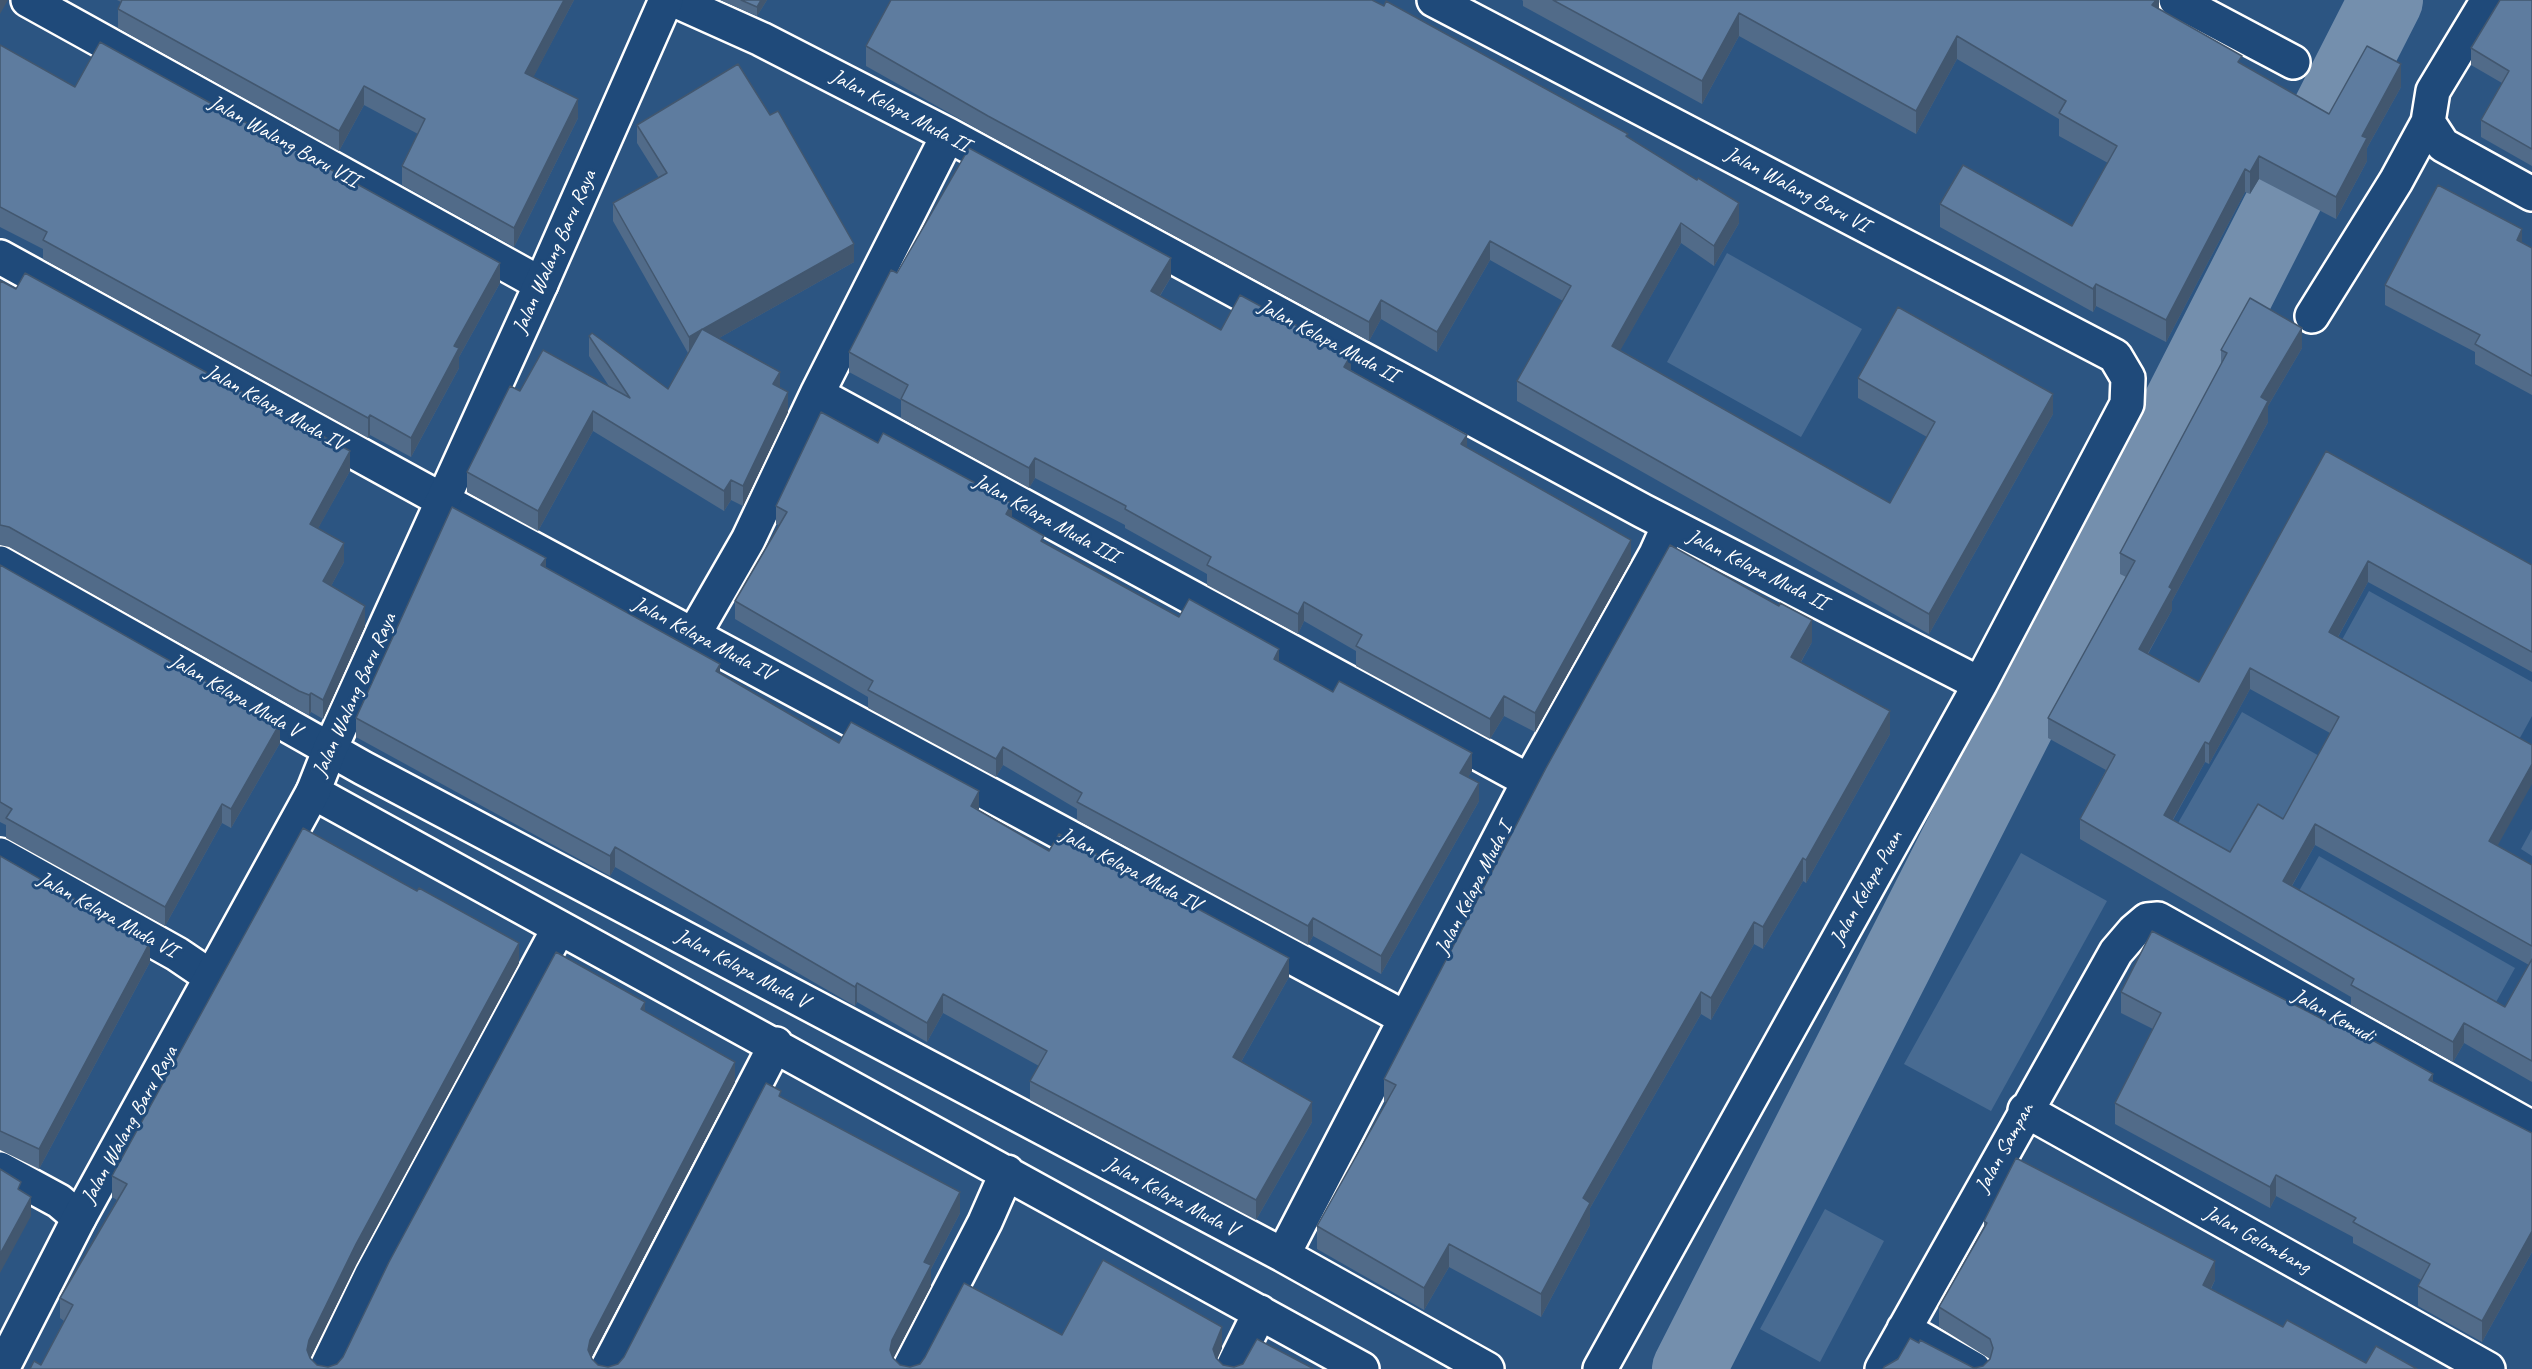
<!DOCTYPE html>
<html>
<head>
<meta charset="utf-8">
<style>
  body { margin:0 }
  canvas { display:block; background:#2c5582 }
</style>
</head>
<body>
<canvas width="2532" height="1369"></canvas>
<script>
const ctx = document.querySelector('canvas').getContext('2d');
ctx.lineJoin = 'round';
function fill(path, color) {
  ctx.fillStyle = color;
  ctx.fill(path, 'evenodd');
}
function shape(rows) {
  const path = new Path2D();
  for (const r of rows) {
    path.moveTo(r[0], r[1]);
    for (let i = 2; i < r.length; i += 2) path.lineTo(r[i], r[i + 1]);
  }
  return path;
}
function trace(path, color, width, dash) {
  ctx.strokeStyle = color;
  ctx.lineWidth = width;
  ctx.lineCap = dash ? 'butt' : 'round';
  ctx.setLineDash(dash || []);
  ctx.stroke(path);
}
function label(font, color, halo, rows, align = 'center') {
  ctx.font = font + ' Caveat,sans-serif';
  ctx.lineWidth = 6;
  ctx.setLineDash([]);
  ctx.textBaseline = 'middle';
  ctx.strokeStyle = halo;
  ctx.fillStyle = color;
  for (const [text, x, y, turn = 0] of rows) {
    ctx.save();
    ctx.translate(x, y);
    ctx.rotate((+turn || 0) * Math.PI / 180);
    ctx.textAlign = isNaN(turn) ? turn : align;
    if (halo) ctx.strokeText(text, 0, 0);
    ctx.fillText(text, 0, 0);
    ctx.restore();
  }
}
fill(shape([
  [1727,253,1862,329,1801,437,1667,362],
  [2369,591,2532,682,2532,716,2516,745,2338,647],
  [2242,712,2321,757,2283,824,2229,861,2174,830],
  [2532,829,2532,856,2521,849],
  [2021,853,2107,901,1991,1111,1904,1064],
  [2319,856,2515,968,2491,1011,2295,898],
  [1825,1209,1884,1241,1820,1362,1760,1329]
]), '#486b92');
trace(shape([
  [1689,1369,2386,0]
]), '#748fad', 74);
const minor = shape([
  [28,0,541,284],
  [674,0,761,39,948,135,1643,511,1980,684],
  [1434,0,2115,356,2128,378,2127,404,1980,684,1600,1369],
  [2176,0,2293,62],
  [2488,0,2433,91,2428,122,2443,145,2532,194],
  [948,135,817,394,1529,781],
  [0,257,442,500,1407,1019],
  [2312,316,2396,181,2428,122],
  [0,563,363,768,1283,1255,1487,1369],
  [694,634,748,540,817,394],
  [313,792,1362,1369],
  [0,855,177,954,211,977],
  [2025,1110,2488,1369],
  [0,1169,59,1201,79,1218],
  [1283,1255,1529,781,1656,554,1669,525],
  [1904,1329,1974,1369],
  [326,1369,372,1274,559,928],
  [607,1369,776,1044],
  [909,1369,985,1222,1007,1172],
  [1232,1369,1260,1312],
  [1882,1369,2116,952,2134,931,2147,920,2158,919,2532,1128]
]);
const tertiary = shape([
  [2,1369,79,1218,313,792,330,749,541,284,666,0]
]);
trace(minor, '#fff', 38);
trace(tertiary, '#fff', 38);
trace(minor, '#1f4a7a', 33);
trace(tertiary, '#1f4a7a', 33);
fill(shape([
  [117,0,574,0,533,77,578,118,514,247,402,185,402,166,418,134,364,105,339,151,118,28,118,9,121,2],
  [720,0,767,0,757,16],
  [1522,0,2159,0,2159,9,2242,64,2329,114,2401,87,2367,148,2367,161,2336,219,2259,179,2250,194,2245,192,2166,342,2096,306,2093,312,1940,227,1940,204,2072,226,2108,163,2059,136,2059,119,1957,59,1916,134,1739,36,1702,104,1523,6,1523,1],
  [2532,0,2532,166,2481,137,2481,120,2502,83,2471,65,2471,48],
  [0,45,75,87,500,283,459,357,459,368,411,457,370,435,368,438,43,259,43,249,0,227],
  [866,46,1628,137,1739,223,1714,266,1681,243,1620,350,1890,503,1927,437,1858,398,1858,378,2053,414,1929,634,1517,401,1517,381,1563,301,1490,260,1437,352,1381,319,1369,341,988,135,866,66],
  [637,125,854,262,719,338,780,388,788,412,743,506,731,500,724,511,593,431,538,531,467,492,467,472,520,391,609,386,589,356,589,336,668,389,688,353,613,221,613,203,659,178,637,143],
  [2522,243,2532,248,2532,395,2475,364,2475,352,2385,305,2385,285],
  [897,273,1171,277,1160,296,1221,330,1351,370,1467,447,1631,560,1535,732,1504,716,1490,739,1356,666,1356,651,1304,621,1298,634,1207,585,1207,574,1125,528,1125,525,1035,478,1029,488,901,418,901,400,849,372,849,352],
  [0,283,350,471,318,528,344,562,331,586,365,626,323,719,311,712,309,715,299,710,9,547,0,545],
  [2302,348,2268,406,2268,422,2172,601,2172,610,2148,654,2199,682,2326,451,2532,565,2532,672,2368,582,2338,637,2498,846,2532,865,2532,1082,2464,1043,2453,1062,2351,1005,2351,997,2080,839,2080,819,2106,770,2048,738,2048,718,2126,577,2120,574,2120,553,2221,365,2221,350],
  [2250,689,2330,733,2283,819,2230,852,2173,820,2205,762,2209,764],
  [2315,845,2529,965,2505,1007,2292,886],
  [776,506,1012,517,1044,542,1179,617,1279,662,1472,771,1468,777,1479,801,1381,974,1313,936,1308,945,1077,820,1077,809,1003,765,996,777,868,708,868,697,735,619,735,601,779,525,776,524],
  [0,565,280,743,231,828,222,823,165,926,6,838,6,825,0,822],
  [546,568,720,673,839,743,979,810,1049,851,1289,977,1241,1062,1312,1122,1256,1220,1030,1100,1030,1081,1039,1066,943,1013,927,1042,857,1002,855,1006,615,867,610,876,356,737,356,718],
  [1812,642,1801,662,1890,734,1806,883,1803,881,1763,949,1754,944,1711,1020,1701,1014,1590,1208,1590,1225,1541,1317,1449,1267,1424,1310,1317,1249,1317,1226,1387,1103,1384,1101,1384,1079],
  [0,856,150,962,39,1169,0,1150],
  [519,963,356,1265,310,1358,317,1365,328,1367,337,1364,645,1011,735,1082,591,1358,598,1365,608,1367,618,1364,624,1357,781,1097,960,1213,931,1269,931,1286,893,1358,900,1365,910,1367,1062,1335,1222,1348,1217,1359,1223,1365,1234,1367,1314,1369,30,1369,41,1365,64,1321,60,1318,60,1298,117,1200,112,1197,112,1176],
  [2121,992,2433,1083,2532,1133,2532,1252,2482,1342,2418,1306,2418,1286,2421,1280,2353,1243,2353,1237,2276,1196,2270,1208,2115,1124,2115,1103,2153,1029,2121,1013],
  [1984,1221,2215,1280,2211,1289,2283,1327,2366,1363,1883,1369,1919,1343,1974,1368,1983,1366,1990,1359,1939,1327,1939,1307,1984,1227]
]), '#516b89');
fill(shape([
  [0,0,8,0,0,14],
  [564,0,574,0,525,93,525,73],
  [761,0,767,0,757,16,757,7],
  [2156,0,2159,0,2159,16,2152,5],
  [1739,13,1739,36,1702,104,1702,81],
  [1957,36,1957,59,1916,134,1916,111],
  [2401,64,2401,87,2367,148,2367,161,2336,219,2336,197,2362,136],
  [364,86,364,105,339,151,339,131],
  [578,99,578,118,514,247,514,228],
  [2259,156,2259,179,2250,194,2250,172],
  [2245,169,2245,192,2166,342,2166,320],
  [1739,203,1739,223,1714,266,1714,246],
  [1681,223,1681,243,1612,365,1612,346],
  [2522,229,2522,249,2517,240],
  [1490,241,1490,260,1437,352,1437,332],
  [854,244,854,262,689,355,689,337],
  [1171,258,1171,277,1151,310,1151,291],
  [500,263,500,283,459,357,459,368,411,457,411,438,454,346],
  [2096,284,2096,306,2093,312,2093,289],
  [1381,300,1381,319,1369,341,1369,322],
  [2302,328,2302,348,2268,406,2268,422,2172,601,2172,610,2139,669,2139,649,2261,397],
  [1351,355,1351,374,1344,367],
  [780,372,780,392,773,384],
  [788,392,788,412,743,506,743,486],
  [2053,394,2053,414,1929,634,1929,614],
  [593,411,593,431,538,531,538,511],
  [370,415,370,435,368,438,368,418],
  [1467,435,1467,454,1461,444],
  [350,451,350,471,310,543,310,524],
  [1035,458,1035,478,1029,488,1029,468],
  [731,480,731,500,724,511,724,491],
  [1012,503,1012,521,1006,514],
  [1631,540,1631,560,1535,732,1535,713],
  [344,543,344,562,323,601,323,581],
  [546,558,546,577,541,565],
  [2368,561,2368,582,2329,653,2329,632],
  [1304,602,1304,621,1298,634,1298,614],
  [365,606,365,626,323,719,323,700],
  [1812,620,1812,642,1791,679,1791,657],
  [1279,649,1279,667,1274,659],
  [720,664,720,683,716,671],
  [2250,668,2250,689,2209,764,2209,744],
  [311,693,311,712,309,715,309,695],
  [1504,696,1504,716,1490,739,1490,719],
  [1890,711,1890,734,1806,883,1806,860],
  [280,723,280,743,231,828,231,809],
  [2205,742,2205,762,2164,835,2164,815],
  [1003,747,1003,765,996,777,996,759],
  [1472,753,1472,771,1460,791,1460,773],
  [2532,764,2532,784,2489,861,2489,841],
  [1479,783,1479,801,1381,974,1381,956],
  [979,791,979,810,971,806],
  [222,804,222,823,165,926,165,907],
  [2315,824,2315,845,2283,901,2283,881],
  [615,847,615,867,610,876,610,856],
  [1803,858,1803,881,1763,949,1763,927],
  [1313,918,1313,936,1308,945,1308,926],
  [1754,922,1754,944,1711,1020,1711,998],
  [150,942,150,962,39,1169,39,1149],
  [519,943,519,963,356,1265,309,1361,307,1350,309,1340,356,1244],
  [1289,958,1289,977,1233,1076,1233,1057],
  [857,983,857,1002,855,1006,855,987],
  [1701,992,1701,1014,1590,1208,1590,1225,1541,1317,1541,1294,1583,1198],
  [943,994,943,1013,927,1042,927,1023],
  [645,1002,645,1022,641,1009],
  [2464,1023,2464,1043,2453,1062,2453,1042],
  [735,1062,735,1082,590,1360,588,1350,590,1340],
  [2433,1074,2433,1094,2429,1080],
  [1312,1102,1312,1122,1256,1220,1256,1200],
  [2276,1175,2276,1196,2270,1208,2270,1187],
  [960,1192,960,1213,931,1269,931,1286,892,1361,890,1350,892,1340,924,1262],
  [31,1197,31,1216,0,1273,0,1254],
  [2532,1231,2532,1252,2482,1342,2482,1321],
  [1449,1244,1449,1267,1424,1310,1424,1288],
  [2215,1261,2215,1280,2203,1304,2203,1285],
  [1222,1327,1222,1348,1213,1369,1213,1349]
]), '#42576f');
const building = shape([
  [122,0,564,0,525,73,578,99,514,228,402,166,425,119,364,86,339,131,118,9,122,0],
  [741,0,761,0,757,7,741,0],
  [891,0,1372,0,1384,6,1386,1,1628,134,1626,136,1697,180,1698,178,1739,203,1714,246,1681,223,1612,346,1890,503,1935,422,1858,378,1898,307,2053,394,1929,614,1517,381,1571,286,1490,241,1437,332,1381,300,1369,322,988,116,866,46,891,0],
  [1553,0,2156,0,2152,5,2242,56,2238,62,2329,114,2367,46,2401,64,2362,136,2367,138,2336,197,2259,156,2250,172,2245,169,2166,320,2096,284,2093,289,1940,204,1963,165,2072,226,2117,146,2059,113,2066,101,1957,36,1916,111,1739,13,1702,81,1553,0],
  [2500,0,2532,0,2532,149,2481,120,2509,71,2471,48,2500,0],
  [100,42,500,263,454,346,459,348,411,438,370,415,368,418,43,240,47,232,0,207,0,45,75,87,100,42],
  [738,64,770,115,778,111,854,244,703,329,702,329,701,330,689,337,613,203,667,173,637,125,738,64],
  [969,148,1171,258,1151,291,1221,330,1240,295,1351,355,1344,367,1467,435,1461,444,1631,540,1535,713,1504,696,1490,719,1356,646,1362,635,1304,602,1298,614,1207,565,1211,557,1125,509,1126,506,1035,458,1029,468,901,399,908,385,849,352,891,270,897,273,969,148],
  [2438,185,2522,229,2517,240,2532,248,2532,376,2475,344,2480,335,2385,285,2438,185],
  [25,273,350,451,310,524,344,543,323,581,365,606,323,700,311,693,309,695,299,691,9,527,0,525,0,283,1,281,16,289,25,273],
  [2250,298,2302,328,2261,397,2268,401,2169,587,2172,589,2139,649,2199,682,2326,451,2532,565,2532,652,2368,561,2329,632,2532,745,2532,764,2489,841,2532,865,2532,946,2315,824,2283,881,2505,1007,2532,959,2532,1061,2464,1023,2453,1042,2351,985,2354,979,2080,819,2115,755,2048,718,2135,561,2120,553,2227,353,2221,350,2250,298],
  [2250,668,2339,717,2283,819,2258,804,2230,852,2164,815,2205,742,2209,744,2250,668],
  [702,329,780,372,773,384,788,392,743,486,731,480,724,491,593,411,538,511,467,472,510,386,520,391,543,350,630,398,589,336,592,333,668,389,702,329],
  [821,412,878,443,883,433,1012,503,1006,514,1044,536,1041,541,1179,617,1189,599,1279,649,1274,659,1333,692,1339,681,1472,753,1460,773,1479,783,1381,956,1313,918,1308,926,1077,802,1082,793,1003,747,996,759,868,690,873,681,735,601,787,512,776,506,821,412],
  [452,507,546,558,541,565,720,664,716,671,839,743,851,722,979,791,971,806,1049,851,1059,834,1289,958,1233,1057,1312,1102,1256,1200,1030,1081,1047,1051,943,994,927,1023,857,983,855,987,615,847,610,856,356,718,452,507],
  [1670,545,1779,606,1780,603,1812,620,1791,657,1890,711,1806,860,1803,858,1763,927,1754,922,1711,998,1701,992,1583,1198,1590,1203,1541,1294,1449,1244,1424,1288,1317,1226,1396,1085,1384,1079,1546,768,1670,545],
  [0,565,280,723,231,809,222,804,165,907,6,818,12,809,0,802,0,565],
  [303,828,417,891,419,888,519,943,356,1244,309,1340,307,1350,310,1358,317,1365,328,1367,337,1364,343,1357,389,1262,556,952,645,1002,641,1009,735,1062,590,1340,588,1350,592,1359,598,1365,608,1367,618,1364,624,1357,766,1083,781,1091,779,1096,960,1192,924,1262,931,1265,892,1340,890,1350,893,1358,900,1365,910,1367,920,1364,925,1357,964,1283,1062,1335,1103,1260,1222,1327,1213,1349,1216,1358,1223,1365,1234,1367,1243,1364,1257,1339,1314,1369,30,1369,34,1361,41,1365,73,1305,60,1298,127,1184,112,1176,303,828],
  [0,856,150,942,39,1149,0,1131,0,856],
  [2152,931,2330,1023,2333,1018,2433,1074,2429,1080,2532,1133,2532,1231,2482,1321,2418,1286,2430,1264,2353,1222,2356,1218,2276,1175,2270,1187,2115,1103,2161,1013,2121,992,2152,931],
  [2016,1158,2215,1261,2203,1285,2283,1327,2287,1320,2366,1363,2376,1346,2417,1369,1883,1369,1884,1367,1898,1359,1910,1338,1919,1343,1920,1340,1974,1368,1983,1366,1990,1359,1993,1348,1990,1339,1939,1307,1987,1223,1984,1221,2016,1158],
  [0,1169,21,1182,18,1189,31,1197,0,1254,0,1169]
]);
fill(building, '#5e7c9f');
trace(building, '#42576f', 1.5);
label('21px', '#fff', '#1f4a7a', [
  ["Jalan Kelapa Muda II",900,111,28],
  ["Jalan Walang Baru VII",284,142,29],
  ["Jalan Walang Baru VI",1797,190,28],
  ["Jalan Walang Baru Raya",555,252,-66],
  ["Jalan Kelapa Muda II",1328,341,28],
  ["Jalan Kelapa Muda IV",275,408,29],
  ["Jalan Kelapa Muda III",1046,519,29],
  ["Jalan Kelapa Muda II",1757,570,27],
  ["Jalan Kelapa Muda IV",703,639,28],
  ["Jalan Walang Baru Raya",355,695,-66],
  ["Jalan Kelapa Muda V",235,696,30],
  ["Jalan Kelapa Muda IV",1130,870,28],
  ["Jalan Kelapa Puan",1867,888,-61],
  ["Jalan Kelapa Muda I",1474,889,-63],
  ["Jalan Kelapa Muda VI",107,915,29],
  ["Jalan Kelapa Muda V",742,969,28],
  ["Jalan Kemudi",2333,1016,29],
  ["Jalan Walang Baru Raya",130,1125,-61],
  ["Jalan Sampan",2005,1148,-61],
  ["Jalan Kelapa Muda V",1171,1197,28],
  ["Jalan Gelombang",2257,1240,29]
]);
</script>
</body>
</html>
